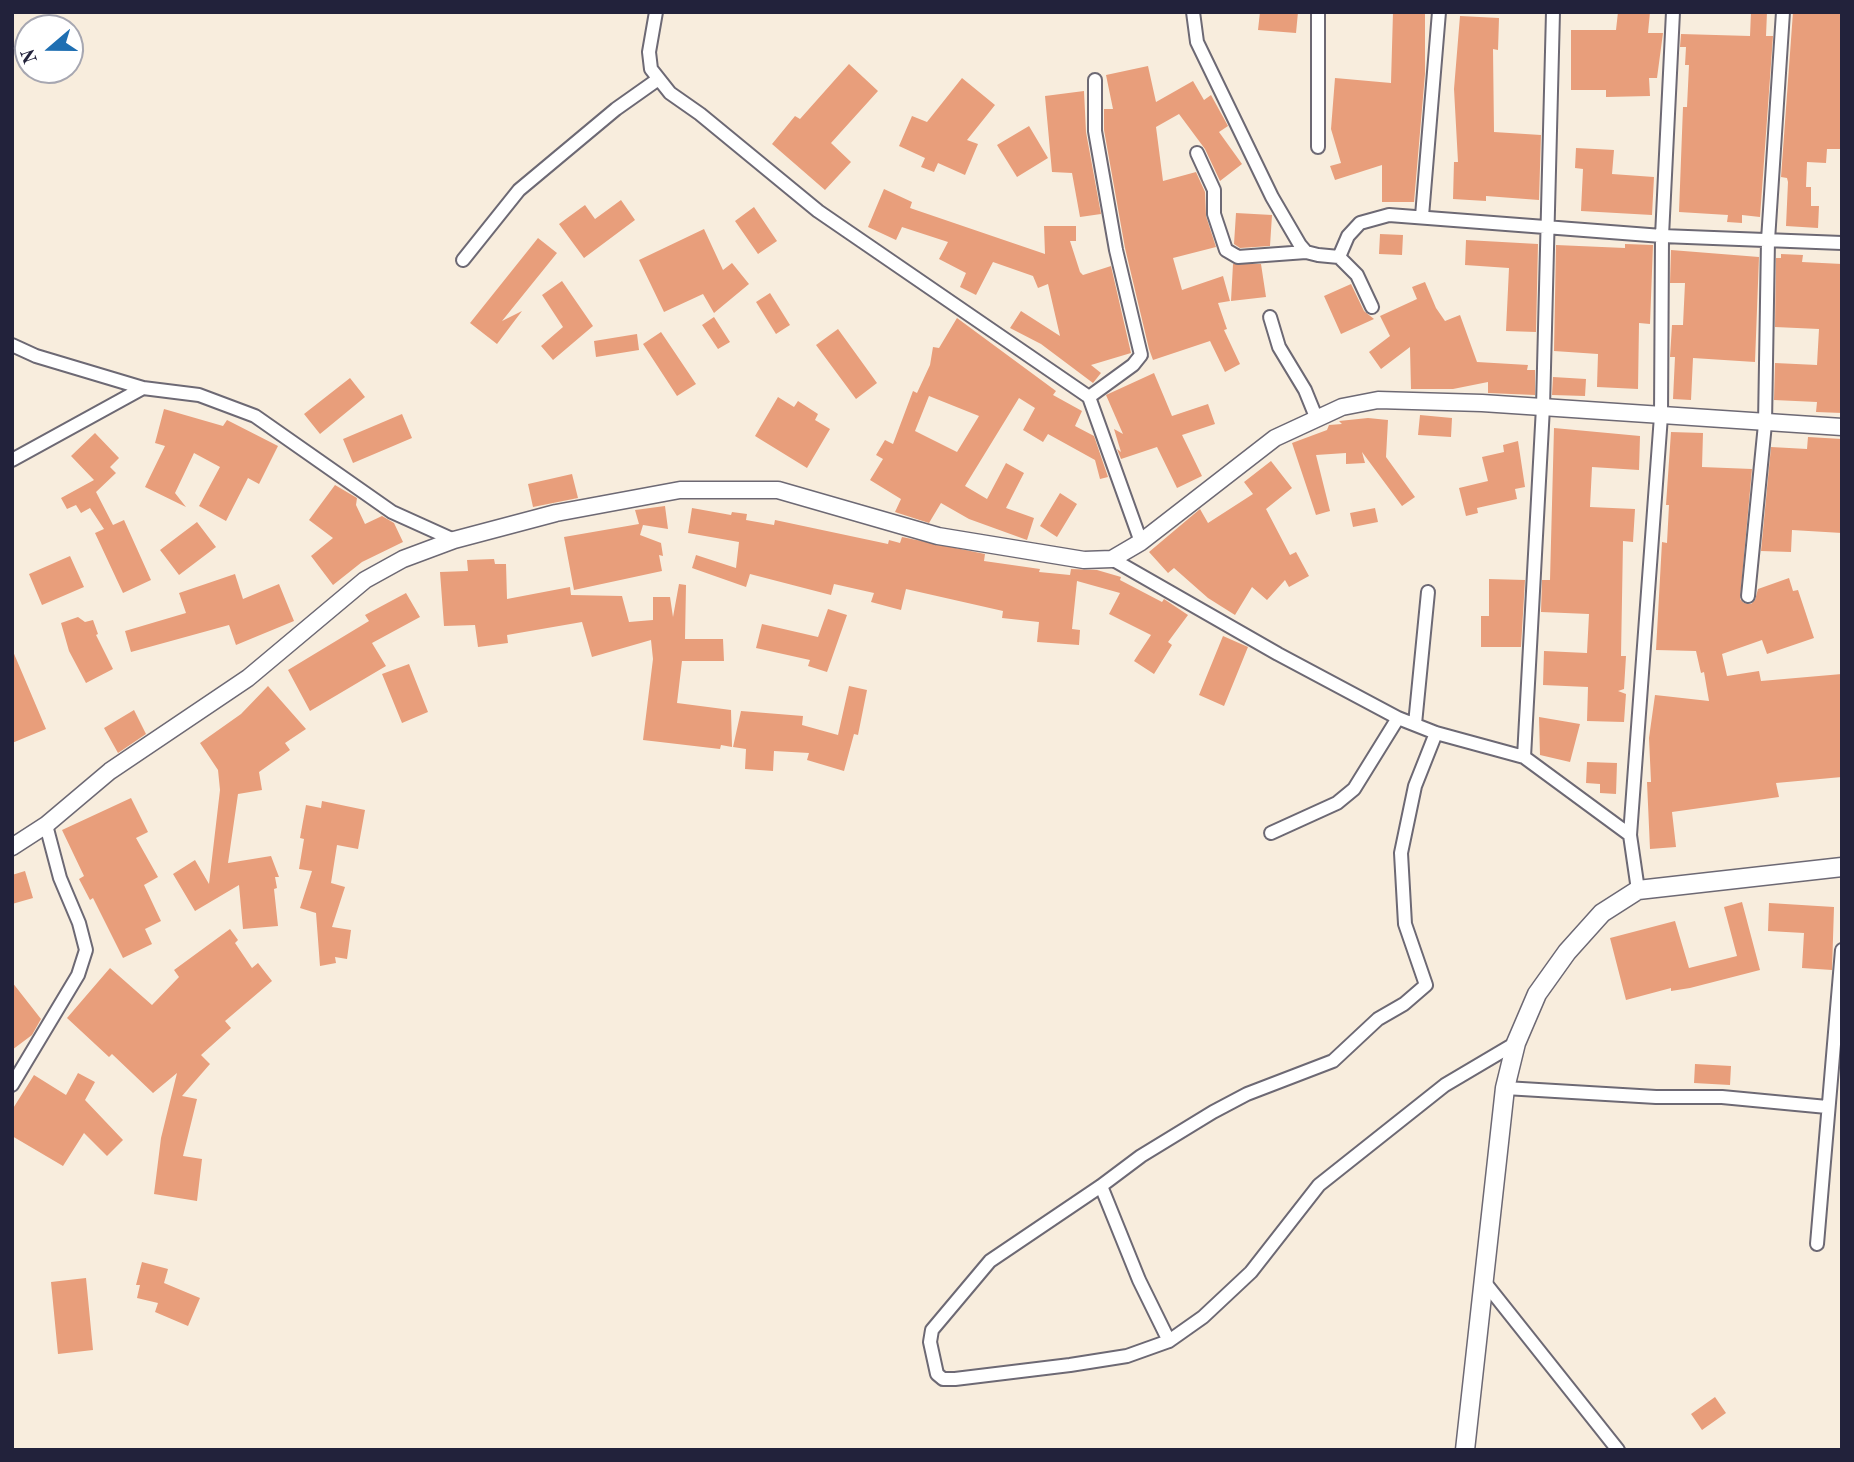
<!DOCTYPE html>
<html>
<head>
<meta charset="utf-8">
<style>
  body { margin:0 }
  #map { position:relative; width:1854px; height:1462px; overflow:hidden; background:#f8eddd; font-family:"Old Standard TT",serif }
  canvas { display:block }
  .frame { position:absolute; inset:0; border:14px solid #22223b; pointer-events:none }
  .north { position:absolute; left:14px; top:14px; width:70px; height:70px; box-sizing:border-box; background:#fff; border:2px solid #a7a7b1; border-radius:50%; rotate:250deg; font-size:19px; font-weight:700; line-height:28px; text-align:center; color:#22223b }
  .north::after { content:''; display:block; margin:auto; width:24px; height:32px; background:#1f6fb2; clip-path:polygon(50% 0,100% 100%,50% 72%,0 100%) }
</style>
</head>
<body>
<div id="map">
<canvas width="1854" height="1462"></canvas>
<div class="frame"></div>
<div class="north">N</div>
</div>
<script>
const ctx = document.querySelector('canvas').getContext('2d');
ctx.lineJoin = 'round';
function fill(path, color) {
  ctx.fillStyle = color;
  ctx.fill(path, 'evenodd');
}
function shape(rows) {
  const path = new Path2D();
  for (const r of rows) {
    path.moveTo(r[0], r[1]);
    for (let i = 2; i < r.length; i += 2) path.lineTo(r[i], r[i + 1]);
  }
  return path;
}
function trace(path, color, width, dash) {
  ctx.strokeStyle = color;
  ctx.lineWidth = width;
  ctx.lineCap = dash ? 'butt' : 'round';
  ctx.setLineDash(dash || []);
  ctx.stroke(path);
}
fill(shape([
  [1260,12,1298,12,1296,33,1258,30],
  [1393,12,1425,12,1425,74,1414,202,1382,202,1382,165,1335,180,1330,166,1341,163,1331,129,1335,78,1391,83],
  [1618,12,1650,12,1648,33,1663,33,1657,78,1649,78,1650,96,1606,97,1606,90,1571,90,1571,30,1616,30],
  [1751,12,1767,12,1766,36,1773,36,1760,217,1742,215,1742,223,1727,222,1728,215,1679,212,1683,107,1687,107,1689,65,1685,65,1686,47,1680,47,1681,34,1750,36],
  [1793,12,1842,12,1842,149,1827,149,1826,163,1807,162,1806,187,1811,187,1811,206,1819,206,1818,228,1786,226,1788,182,1787,178,1781,177],
  [1460,16,1499,18,1498,50,1493,49,1494,132,1541,135,1539,200,1486,196,1486,201,1453,199,1454,162,1458,162,1454,89],
  [849,64,878,91,831,143,851,162,825,190,772,144,795,116,800,119],
  [1148,66,1156,102,1193,81,1204,100,1211,95,1228,126,1219,132,1242,164,1220,181,1205,149,1179,114,1156,127,1163,181,1196,172,1205,192,1206,216,1216,247,1173,258,1182,290,1223,276,1230,301,1218,303,1227,329,1224,330,1240,364,1225,372,1210,341,1153,360,1149,349,1125,248,1104,130,1104,109,1113,109,1106,75],
  [962,78,995,105,967,140,978,144,965,175,938,163,934,172,921,167,925,158,899,146,912,116,927,122],
  [1084,91,1086,132,1101,214,1080,217,1072,173,1052,172,1045,96],
  [1029,126,1048,158,1017,177,997,145],
  [1576,148,1614,150,1612,174,1654,177,1652,215,1581,211,1583,169,1575,168],
  [884,189,912,202,910,208,1045,254,1044,226,1076,226,1076,241,1070,241,1080,272,1083,275,1111,266,1131,353,1091,365,1101,373,1093,383,1041,344,1010,328,1021,311,1060,336,1048,284,1038,288,1033,276,993,262,976,295,960,287,966,273,939,259,948,242,902,227,896,240,868,227],
  [621,200,635,220,584,258,559,224,585,205,595,219],
  [754,207,777,241,758,254,735,221],
  [1236,213,1272,215,1270,246,1240,248,1234,244],
  [704,229,723,270,732,263,749,284,714,313,703,294,664,312,639,260],
  [1380,234,1403,235,1402,255,1379,254],
  [538,238,557,253,502,321,522,311,497,344,470,323],
  [1466,240,1538,244,1536,332,1506,331,1509,268,1465,265],
  [1625,244,1653,245,1650,324,1639,323,1638,389,1597,387,1598,354,1554,351,1556,245,1625,248],
  [1671,250,1759,257,1755,362,1693,358,1691,400,1673,399,1675,357,1670,357,1672,325,1683,325,1685,283,1670,283],
  [1781,254,1803,255,1802,262,1842,264,1842,413,1816,412,1817,402,1774,400,1775,363,1817,365,1819,329,1775,327,1776,258,1781,258],
  [1233,264,1261,264,1266,297,1231,301],
  [562,281,593,326,553,360,541,346,563,327,542,295],
  [1425,282,1436,308,1445,321,1460,315,1477,362,1528,365,1527,370,1535,370,1535,395,1488,393,1488,382,1453,389,1411,389,1410,347,1381,369,1369,352,1390,336,1380,316,1417,299,1412,287],
  [1351,284,1364,311,1374,319,1341,334,1324,296],
  [770,293,790,325,776,334,756,302],
  [714,317,730,342,718,349,702,325],
  [957,318,1056,391,1053,395,1082,411,1075,426,1094,436,1108,477,1100,479,1095,460,1048,434,1043,442,1023,430,1035,408,1019,398,965,486,987,499,1006,463,1024,473,1006,508,1034,518,1027,540,969,519,941,503,929,523,898,513,895,512,901,499,870,480,883,459,876,455,885,440,893,444,913,391,917,393,930,365,933,347,939,348],
  [929,396,979,416,957,452,915,431],
  [838,329,877,383,856,399,816,345],
  [661,332,696,384,677,396,643,344],
  [637,334,639,350,596,357,594,341],
  [1154,373,1172,416,1208,404,1215,424,1182,435,1202,476,1177,488,1157,447,1121,459,1117,449,1121,452,1114,429,1123,434,1106,395],
  [1553,377,1586,379,1585,396,1552,395],
  [350,378,365,397,320,434,304,414],
  [778,397,794,407,798,401,818,414,815,420,830,429,807,468,755,436],
  [164,409,223,426,227,420,278,446,259,484,248,478,226,521,199,506,220,467,194,453,175,493,186,507,145,487,165,446,155,443],
  [402,414,412,438,353,463,343,439],
  [1420,415,1452,418,1451,437,1418,435],
  [1368,418,1388,420,1386,457,1415,497,1402,506,1362,452,1365,463,1346,464,1346,453,1316,455,1330,511,1316,515,1292,443,1327,430,1329,425,1342,424,1339,421],
  [1554,428,1640,436,1639,470,1592,467,1590,507,1635,509,1633,542,1623,541,1621,656,1626,656,1624,689,1618,691,1626,694,1624,722,1587,721,1588,687,1543,685,1544,651,1587,653,1589,614,1541,612,1542,580,1550,580],
  [1671,432,1703,433,1702,467,1752,469,1740,599,1744,603,1751,604,1755,600,1758,589,1789,578,1793,591,1798,590,1814,638,1767,654,1762,640,1722,654,1727,676,1759,671,1761,681,1842,674,1842,777,1776,783,1779,797,1672,812,1676,847,1650,849,1647,782,1651,782,1649,738,1655,695,1709,701,1704,672,1701,673,1696,651,1656,650,1662,542,1667,543,1669,505,1666,505],
  [95,433,119,458,110,467,116,473,96,492,113,525,124,520,151,580,123,593,95,533,104,529,90,508,81,513,76,505,67,509,61,498,94,480,71,456],
  [1808,437,1842,439,1842,533,1792,530,1791,552,1761,551,1771,447,1807,449],
  [1518,441,1525,487,1515,489,1517,499,1477,508,1478,513,1466,516,1459,488,1488,481,1482,457,1504,452,1503,445],
  [1271,461,1292,488,1266,509,1290,555,1296,552,1309,576,1289,587,1285,580,1267,600,1252,587,1235,615,1208,598,1174,568,1168,573,1149,552,1200,509,1208,523,1253,494,1244,482],
  [572,474,578,498,533,507,528,484],
  [335,485,357,498,356,505,365,524,382,516,394,523,403,542,362,562,333,585,311,556,333,538,309,520],
  [1060,493,1077,504,1057,537,1040,526],
  [665,506,668,529,643,525,640,535,661,543,663,556,659,555,662,571,574,590,564,537,639,524,635,510],
  [692,508,731,515,732,512,747,514,746,520,774,525,775,520,888,544,889,540,900,543,902,537,985,554,984,561,1040,569,1039,572,1070,575,1071,569,1097,570,1121,577,1120,580,1162,602,1164,599,1188,615,1168,642,1172,645,1154,674,1134,661,1151,635,1109,614,1120,593,1077,581,1072,629,1080,630,1079,645,1037,642,1039,622,1002,618,1003,611,906,589,901,610,871,602,874,593,834,584,831,595,750,574,746,587,692,568,696,555,736,568,739,542,688,533],
  [1375,508,1378,522,1353,527,1350,513],
  [197,522,216,547,179,575,160,550],
  [70,556,84,587,42,605,29,574],
  [494,559,495,564,506,564,507,599,570,587,571,595,622,596,629,622,653,620,653,597,670,597,673,617,679,584,686,585,685,639,723,639,724,661,682,661,677,703,731,710,732,747,721,745,720,749,643,740,653,659,651,640,592,657,582,622,507,635,508,643,478,647,475,625,444,626,440,572,468,571,467,560],
  [235,574,243,599,279,584,294,621,236,645,229,625,131,652,125,631,186,613,179,593],
  [1489,579,1525,580,1521,647,1481,647,1481,616,1489,616],
  [406,593,420,617,372,643,386,666,310,711,288,670,369,621,365,615],
  [828,609,847,615,827,672,808,666,810,660,756,648,762,624,818,637],
  [78,617,85,622,93,620,98,634,96,635,113,669,86,683,69,651,61,623],
  [1223,636,1248,647,1224,706,1199,695],
  [12,649,46,729,12,743],
  [409,664,428,712,402,723,382,674],
  [268,686,306,729,285,743,290,750,259,772,262,790,238,794,228,863,271,856,279,877,275,877,277,888,274,889,278,926,243,929,239,885,195,911,173,874,195,860,209,884,220,790,218,770,200,743,241,714],
  [849,686,867,690,858,735,854,734,844,771,807,760,809,753,774,751,773,771,745,769,746,749,733,747,741,711,803,716,802,725,838,735],
  [134,710,146,734,118,753,104,728],
  [1539,717,1580,724,1570,762,1540,755],
  [1587,762,1617,763,1616,794,1600,793,1600,784,1586,783],
  [131,798,148,832,136,838,158,877,144,885,161,921,145,929,152,944,123,958,93,898,90,900,79,879,84,876,62,830],
  [322,801,365,810,358,849,337,845,331,883,345,887,332,927,351,930,347,959,335,957,336,963,320,966,316,913,300,908,312,871,299,869,304,839,300,838,306,805,321,808],
  [25,871,33,898,12,904,12,875],
  [1742,902,1760,970,1690,988,1671,991,1671,988,1626,1000,1610,938,1675,921,1689,968,1737,956,1724,907],
  [1769,903,1834,907,1832,970,1802,968,1804,933,1768,931],
  [230,929,238,940,235,943,252,968,258,963,272,981,225,1021,231,1028,201,1055,210,1064,182,1096,197,1099,183,1156,202,1159,197,1201,154,1194,161,1138,177,1073,153,1093,112,1054,109,1057,67,1018,110,968,152,1005,179,977,174,970],
  [12,982,41,1019,32,1035,12,1050],
  [1695,1064,1731,1066,1730,1085,1694,1083],
  [78,1073,95,1082,85,1100,123,1140,107,1156,84,1133,63,1166,12,1136,12,1110,34,1075,66,1095],
  [142,1262,168,1269,164,1283,200,1298,188,1326,155,1312,158,1303,137,1298,140,1285,136,1285],
  [86,1278,93,1350,58,1354,51,1282],
  [1715,1397,1726,1413,1702,1430,1691,1414]
]), '#e89e7b');
const minor = shape([
  [656,12,649,52,651,69,670,93,700,114,818,211,1089,397,1141,542],
  [1193,12,1197,42,1272,197,1300,245,1306,252,1318,255,1339,257],
  [1318,12,1318,147],
  [1197,153,1214,190,1214,214,1226,250,1238,257,1306,252],
  [1422,216,1439,12],
  [463,260,519,190,616,109,657,80],
  [1372,307,1357,275,1339,257,1348,236,1360,223,1389,215,1662,236,1842,243],
  [1270,317,1279,347,1305,390,1316,417],
  [12,345,36,356,143,388,199,395,255,416,392,512,454,540],
  [1089,397,1133,365,1141,355,1116,250,1095,131,1095,80],
  [12,460,143,388],
  [1112,559,1278,654,1398,718,1436,733,1524,757,1630,835],
  [1748,596,1765,424,1768,240,1783,12],
  [1415,724,1428,592],
  [1436,733,1415,786,1401,853,1405,924,1426,985,1404,1004,1378,1019,1333,1061,1247,1094,1213,1112,1141,1156,1101,1186,990,1261,932,1330,930,1342,937,1374,943,1379,955,1379,1070,1365,1127,1356,1169,1341,1203,1317,1251,1272,1319,1185,1445,1085,1516,1043],
  [1524,757,1543,407,1553,12],
  [1271,833,1337,803,1354,789,1398,718],
  [1638,890,1630,835,1661,416,1662,236,1673,12],
  [12,1085,78,975,86,950,79,923,60,878,46,825],
  [1505,1088,1656,1097,1722,1097,1827,1107],
  [1101,1186,1139,1280,1169,1341],
  [1817,1244,1842,950],
  [1486,1284,1618,1450]
]);
const tertiary = shape([
  [12,847,46,825,110,771,248,678,365,580,403,559,454,540,556,513,680,490,778,490,938,536,1084,560,1112,559,1141,542,1275,438,1342,407,1378,400,1482,403,1842,427]
]);
const secondary = shape([
  [1465,1450,1505,1088,1516,1043,1537,994,1567,952,1602,913,1638,890,1842,867]
]);
trace(minor, '#6d6974', 16);
trace(tertiary, '#6d6974', 19);
trace(secondary, '#6d6974', 21);
trace(minor, '#fff', 12);
trace(tertiary, '#fff', 16);
trace(secondary, '#fff', 18);
</script>
</body>
</html>
